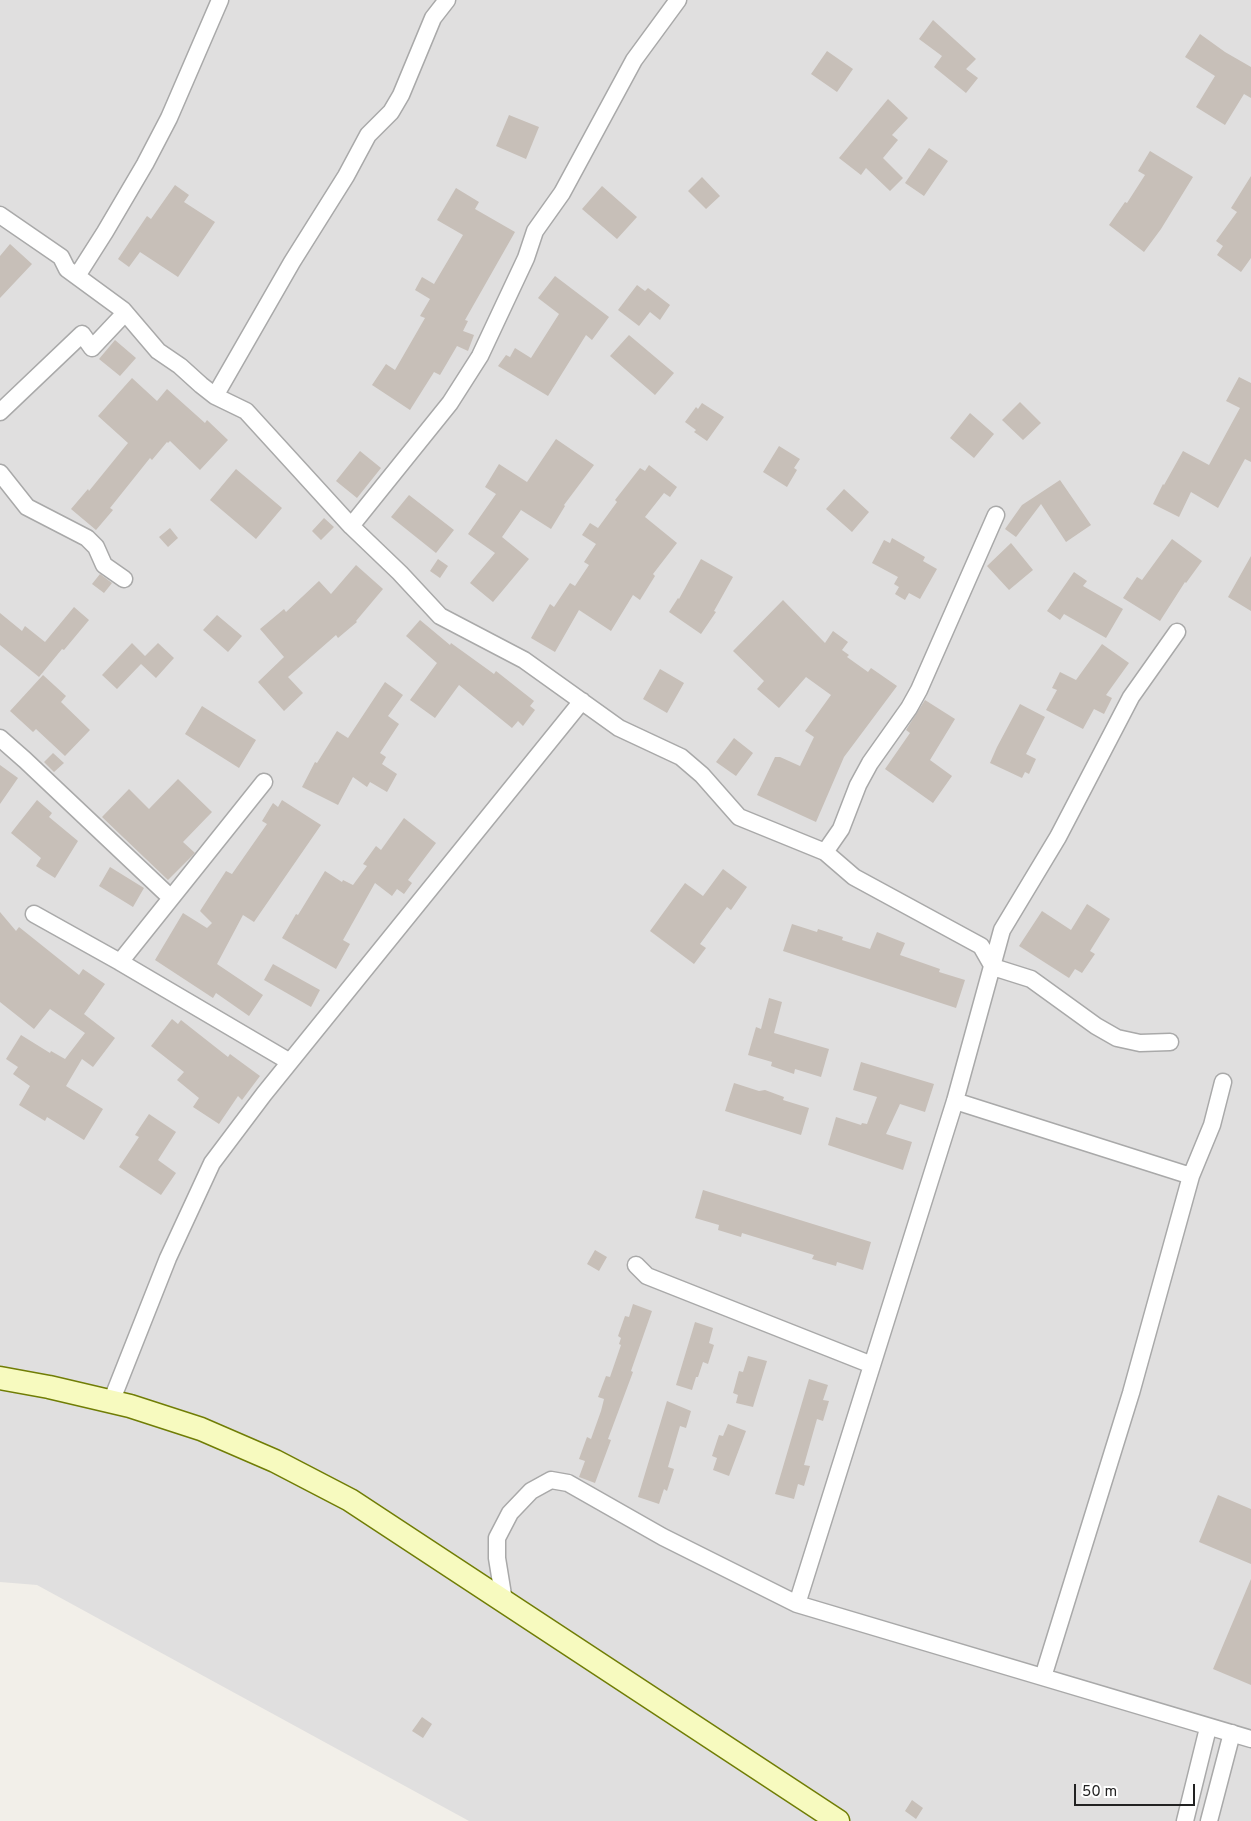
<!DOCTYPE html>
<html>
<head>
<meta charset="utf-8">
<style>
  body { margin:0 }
  #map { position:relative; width:1251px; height:1821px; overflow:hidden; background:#f2efe9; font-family:Overpass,sans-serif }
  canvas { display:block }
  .scale { position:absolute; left:1074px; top:1784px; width:121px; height:22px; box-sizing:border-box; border:2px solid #222; border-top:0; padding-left:6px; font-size:15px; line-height:18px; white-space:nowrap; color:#222; -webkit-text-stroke:4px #fff; paint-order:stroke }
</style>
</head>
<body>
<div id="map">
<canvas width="1251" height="1821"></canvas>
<div class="scale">50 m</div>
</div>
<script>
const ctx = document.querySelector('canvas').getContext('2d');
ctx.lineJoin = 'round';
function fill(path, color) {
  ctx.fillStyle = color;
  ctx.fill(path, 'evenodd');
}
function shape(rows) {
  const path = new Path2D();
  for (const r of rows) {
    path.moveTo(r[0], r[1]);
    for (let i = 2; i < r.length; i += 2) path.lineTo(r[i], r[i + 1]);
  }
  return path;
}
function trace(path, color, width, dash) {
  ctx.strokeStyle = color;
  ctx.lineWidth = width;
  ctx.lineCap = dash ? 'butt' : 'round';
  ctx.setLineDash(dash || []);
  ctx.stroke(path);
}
fill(shape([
  [0,0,1251,0,1251,1821,469,1821,37,1585,0,1582]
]), '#e0dfdf');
fill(shape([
  [933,20,976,59,966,69,978,78,966,93,934,67,942,56,919,39],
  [1200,34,1225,52,1251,67,1251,98,1244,94,1225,125,1196,107,1215,76,1185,57],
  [827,51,853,69,837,92,811,74],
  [888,99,908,118,892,135,898,140,883,158,903,178,890,191,866,168,861,175,839,158],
  [509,115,539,127,526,159,496,146],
  [929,148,948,161,924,196,905,183],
  [1150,151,1193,177,1161,229,1144,252,1109,225,1125,202,1127,203,1145,175,1138,171],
  [1251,176,1251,258,1241,272,1217,255,1223,246,1216,241,1237,212,1231,208],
  [702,177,720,196,706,209,688,191],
  [175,185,189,195,184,202,215,222,178,277,140,252,129,267,118,259,147,216,151,219],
  [602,186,637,217,617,239,582,209],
  [456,188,479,202,475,209,515,232,465,320,468,321,463,331,474,335,468,351,457,346,440,375,434,372,410,410,372,385,386,364,395,370,425,318,420,316,430,299,415,290,422,277,434,284,463,235,437,220],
  [10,244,32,264,0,298,0,256],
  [555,276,609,317,592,340,586,335,548,396,498,366,506,355,510,357,515,348,531,358,559,314,538,298],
  [637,285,645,291,648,288,670,305,660,320,650,312,639,326,618,310],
  [629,335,674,373,655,395,610,356],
  [115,340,136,358,120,376,99,359],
  [1239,377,1251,383,1251,462,1245,459,1218,508,1191,492,1179,517,1153,504,1163,484,1164,485,1183,451,1209,465,1240,408,1226,401],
  [132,378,157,401,167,389,205,423,207,420,228,440,200,470,170,441,168,443,167,442,152,460,150,458,110,508,113,510,96,530,71,509,88,489,89,491,128,443,98,416],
  [1020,402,1041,423,1023,440,1002,420],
  [702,403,724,417,707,441,694,432,696,430,685,422,696,407,698,409],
  [970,413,994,434,974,458,950,438],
  [556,439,594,465,564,505,565,506,551,529,521,510,502,537,529,559,493,602,470,583,495,553,468,534,496,494,485,487,499,464,527,482],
  [779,446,800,459,794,468,797,470,787,487,763,472],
  [360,451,381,468,357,498,336,481],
  [649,465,677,487,670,497,664,493,645,517,677,543,653,574,655,576,640,600,633,595,611,631,579,610,555,652,531,638,550,604,554,607,570,583,575,586,589,565,584,562,596,544,582,535,590,523,598,528,617,502,615,500,640,468,645,471],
  [236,469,282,508,256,539,210,500],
  [1060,480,1091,525,1066,542,1041,504,1016,537,1005,529,1022,505],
  [844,489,869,512,852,532,826,509],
  [409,495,454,530,436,553,391,517],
  [324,518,334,527,321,540,312,531],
  [170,528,178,538,168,547,159,537],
  [892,538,925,557,923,561,937,569,920,599,909,593,905,600,895,594,899,587,894,584,898,577,872,563,884,540,890,543],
  [1172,539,1202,561,1186,583,1185,582,1160,621,1123,598,1137,577,1142,580],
  [1011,543,1033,570,1009,590,987,566],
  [1251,556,1251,611,1228,597],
  [438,559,448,566,440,578,430,571],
  [701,559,733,577,714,611,716,612,701,634,669,612,678,598,679,599],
  [356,565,383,589,356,621,357,622,338,638,336,635,288,677,303,693,284,711,258,682,284,657,260,629,284,609,286,612,319,581,331,594],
  [1074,572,1087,581,1083,586,1123,609,1106,638,1064,614,1060,620,1047,611],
  [100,574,112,583,104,593,92,584],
  [783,600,825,643,833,631,848,642,842,650,849,655,847,657,868,672,871,668,897,686,844,757,816,822,757,795,775,757,780,757,800,766,814,737,805,731,831,695,806,677,779,708,757,689,764,681,733,651],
  [74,607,89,620,64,650,62,649,39,677,0,645,0,613,22,631,25,626,45,642],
  [217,615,242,636,228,652,203,630],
  [420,620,450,645,451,643,494,674,496,671,534,701,530,706,535,710,523,726,518,721,512,728,459,685,435,718,410,700,437,663,406,636],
  [132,643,145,656,158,643,174,658,156,678,141,664,117,689,102,675],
  [1102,644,1129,663,1106,695,1112,698,1104,714,1094,709,1083,729,1046,710,1057,690,1052,688,1060,672,1076,680],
  [660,669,684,683,667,713,643,699],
  [43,675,66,696,61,702,90,730,65,756,36,729,33,732,10,711],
  [385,682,403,695,388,716,399,724,380,753,386,757,382,764,397,774,387,792,370,782,367,787,353,777,338,805,302,787,315,762,317,763,337,731,348,738],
  [925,700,955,719,930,760,952,776,933,803,885,769,910,733,906,730],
  [1020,704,1045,717,1026,754,1036,759,1029,774,1025,772,1022,778,990,763,997,747],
  [202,706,256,740,239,768,185,734],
  [734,738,753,753,736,776,716,762],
  [53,753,64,763,54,772,44,762],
  [0,765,18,778,0,804],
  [178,779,212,812,183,842,195,853,168,880,102,817,129,789,149,809],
  [37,800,52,813,49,817,78,841,55,878,36,866,41,858,11,833],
  [282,800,321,825,254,922,243,915,217,964,263,995,249,1016,216,993,213,998,155,960,183,913,207,928,212,923,200,911,226,871,232,874,267,824,262,821,273,803,278,807],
  [404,818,436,843,408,880,412,883,404,894,397,889,392,896,375,883,343,940,350,944,336,969,282,938,296,914,298,915,325,871,342,882,343,880,353,885,367,866,363,864,376,846,381,850],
  [110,867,144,888,133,907,99,886],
  [723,869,747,887,731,910,727,907,700,944,706,948,694,964,650,931,685,883,703,896],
  [1087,904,1110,919,1090,951,1095,954,1082,973,1075,969,1069,978,1019,946,1042,911,1071,930],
  [0,912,16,931,19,927,79,975,83,969,105,984,84,1014,115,1038,93,1067,82,1059,66,1086,103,1109,84,1140,47,1117,45,1121,19,1105,30,1086,13,1074,18,1067,6,1059,21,1035,50,1053,51,1051,65,1059,85,1033,50,1009,34,1029,0,1002],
  [792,924,817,932,818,929,843,937,842,940,870,949,877,932,905,943,900,955,940,969,939,972,965,980,956,1008,783,951],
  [273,964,320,990,311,1007,264,980],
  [769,998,782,1002,774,1033,829,1049,821,1077,795,1069,794,1074,771,1066,772,1062,748,1055,756,1027,761,1029],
  [172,1019,178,1024,181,1020,228,1057,230,1054,260,1076,242,1100,238,1096,219,1124,193,1107,199,1098,177,1080,184,1072,151,1046],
  [861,1062,934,1084,925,1112,900,1104,886,1134,912,1142,903,1170,828,1145,836,1117,861,1125,862,1123,867,1124,877,1097,853,1090],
  [734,1083,759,1091,765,1090,784,1097,783,1100,809,1108,801,1135,725,1111],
  [149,1114,176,1132,158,1160,176,1173,161,1195,119,1167,139,1137,135,1135],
  [703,1190,871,1242,863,1270,837,1262,836,1266,812,1259,814,1255,742,1233,741,1237,718,1230,719,1225,695,1218],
  [595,1250,607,1257,599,1271,587,1264],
  [633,1304,652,1311,631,1371,633,1372,608,1439,611,1440,595,1483,579,1477,585,1461,579,1459,587,1437,591,1439,601,1411,604,1399,598,1397,606,1376,610,1377,621,1345,619,1344,621,1338,618,1336,625,1316,629,1317],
  [695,1322,713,1328,709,1343,714,1345,708,1364,703,1362,698,1377,696,1377,692,1390,676,1385],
  [748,1356,767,1361,753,1407,736,1403,738,1395,733,1393,739,1371,743,1372],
  [809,1379,828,1385,823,1400,829,1401,823,1421,817,1419,804,1465,810,1466,804,1486,798,1484,794,1499,775,1494],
  [667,1401,691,1411,686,1428,680,1426,668,1467,674,1469,667,1491,664,1489,659,1504,638,1497],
  [728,1424,746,1431,729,1476,713,1470,717,1458,712,1456,719,1435,723,1436],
  [1218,1495,1251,1509,1251,1564,1199,1542],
  [1251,1579,1251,1685,1213,1669],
  [422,1717,432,1724,423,1738,412,1731],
  [912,1800,923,1808,916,1819,905,1811]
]), '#c7bfb8');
const street = shape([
  [0,215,61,257,67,269,123,310,158,351,180,366,201,385,215,396,246,411,351,526,400,573,440,616,524,660,619,728,681,757,702,775,739,817,825,852,854,877,981,946,993,967,1031,979,1096,1026,1117,1038,1140,1043,1170,1042],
  [77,276,105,232,145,164,169,118,220,0],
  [215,396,292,262,346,176,368,135,391,112,401,95,433,18,447,0],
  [0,412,82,334,92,348,125,313],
  [0,473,27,507,87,538,96,547,104,565,124,579],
  [351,526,450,403,480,356,526,258,535,231,562,193,634,60,678,0],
  [0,738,25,760,171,898],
  [264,782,120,962,290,1062],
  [825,852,841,829,858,785,870,763,909,708,919,690,996,515],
  [34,914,120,962],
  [955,1101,1191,1176],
  [636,1265,647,1276,872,1365],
  [111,1402,168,1258,212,1163,264,1094,582,701],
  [504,1601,497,1558,497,1538,510,1513,531,1491,551,1480,568,1483,663,1537,797,1604,1251,1739],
  [797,1604,955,1101,1002,930,1058,837,1131,697,1177,632],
  [1043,1677,1131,1393,1191,1176,1212,1125,1223,1082],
  [1185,1821,1208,1728],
  [1209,1821,1232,1733]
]);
const secondary = shape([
  [0,1378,49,1387,130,1406,201,1429,275,1461,350,1500,838,1821]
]);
trace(street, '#a9a9a9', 19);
trace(secondary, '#707d05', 25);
trace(street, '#fff', 16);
trace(secondary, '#f7fabf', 22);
</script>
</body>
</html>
